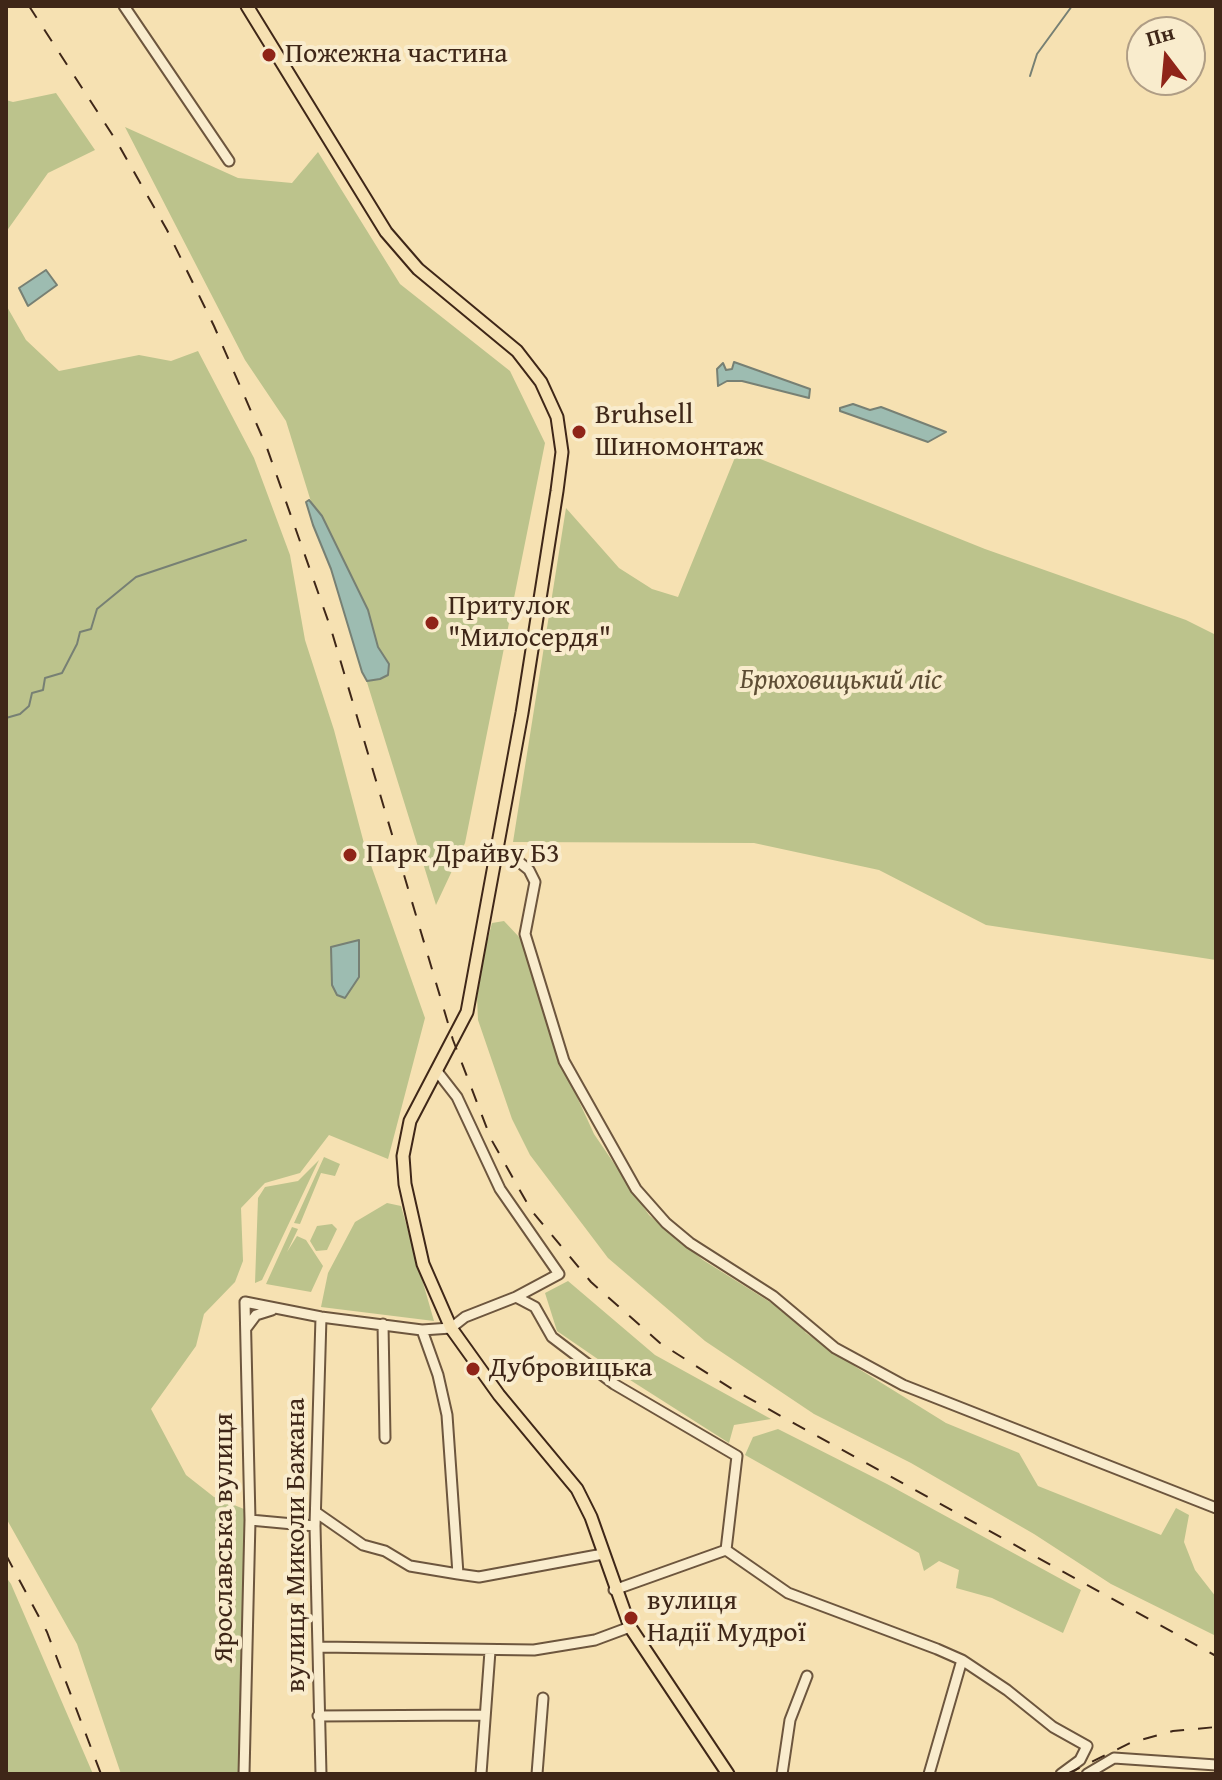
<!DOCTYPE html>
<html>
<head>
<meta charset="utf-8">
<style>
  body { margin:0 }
  #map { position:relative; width:1222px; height:1780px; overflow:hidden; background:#f6e1b2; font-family:"Gentium Book Plus",serif }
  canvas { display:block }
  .frame { position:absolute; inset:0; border:8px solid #3f2718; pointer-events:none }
  .north { position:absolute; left:1126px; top:16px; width:80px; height:80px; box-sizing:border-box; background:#f9eccd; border:2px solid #af9d85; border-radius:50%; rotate:344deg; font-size:22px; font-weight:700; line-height:32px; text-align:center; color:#3f2718 }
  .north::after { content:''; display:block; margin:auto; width:28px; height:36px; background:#8f2418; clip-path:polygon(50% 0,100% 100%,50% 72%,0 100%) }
</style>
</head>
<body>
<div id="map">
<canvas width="1222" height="1780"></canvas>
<div class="frame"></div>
<div class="north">Пн</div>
</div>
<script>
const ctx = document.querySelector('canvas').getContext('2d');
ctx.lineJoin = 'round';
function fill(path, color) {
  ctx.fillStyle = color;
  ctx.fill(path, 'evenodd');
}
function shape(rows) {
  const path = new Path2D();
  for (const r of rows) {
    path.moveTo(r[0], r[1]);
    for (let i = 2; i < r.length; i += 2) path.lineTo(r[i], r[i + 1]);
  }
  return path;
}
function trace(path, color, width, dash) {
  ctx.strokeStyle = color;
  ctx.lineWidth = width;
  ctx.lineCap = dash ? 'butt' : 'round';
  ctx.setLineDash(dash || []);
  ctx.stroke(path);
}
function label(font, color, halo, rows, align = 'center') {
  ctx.font = font + ' "Gentium Book Plus",serif';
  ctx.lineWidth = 8;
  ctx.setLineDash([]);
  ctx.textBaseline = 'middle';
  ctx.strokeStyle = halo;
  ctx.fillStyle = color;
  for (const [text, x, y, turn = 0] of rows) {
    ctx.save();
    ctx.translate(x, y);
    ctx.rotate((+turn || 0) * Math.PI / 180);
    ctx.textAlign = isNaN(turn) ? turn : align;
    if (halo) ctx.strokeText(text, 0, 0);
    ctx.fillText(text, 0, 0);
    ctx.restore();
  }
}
fill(shape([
  [56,93,95,150,48,173,6,232,6,100,13,102],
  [125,127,238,178,292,183,318,152,400,284,510,371,545,443,465,843,436,905,286,421,245,360],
  [6,305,26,340,59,371,139,355,171,361,198,351,254,458,290,555,305,640,334,730,366,851,425,1018,388,1159,329,1135,300,1173,265,1183,241,1208,243,1261,235,1282,204,1314,196,1346,151,1409,186,1475,214,1497,244,1509,246,1608,242,1774,121,1774,77,1644,6,1518],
  [738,450,985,549,1186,620,1216,635,1216,960,986,925,879,870,754,843,513,842,566,508,619,568,652,589,678,597],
  [504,921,520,938,556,1051,594,1134,649,1215,703,1260,797,1319,806,1333,859,1369,946,1423,1019,1453,1038,1486,1161,1535,1176,1508,1189,1515,1184,1542,1195,1570,1216,1597,1216,1636,1111,1584,1034,1534,911,1463,814,1414,705,1341,608,1258,530,1155,512,1119,478,1020,477,997,486,946,492,923],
  [324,1157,340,1164,335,1176,321,1173,300,1224,294,1223],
  [319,1160,262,1280,255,1283,258,1198,265,1187,298,1181],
  [387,1203,401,1206,434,1321,321,1307,328,1273,355,1222],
  [332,1224,337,1229,327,1250,316,1251,310,1241,317,1226],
  [292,1227,298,1229,287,1252,297,1236,306,1240,323,1266,311,1292,266,1284],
  [568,1281,655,1355,771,1419,734,1425,729,1443,605,1364,557,1331,545,1293],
  [778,1429,887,1484,1081,1590,1063,1633,992,1598,956,1588,959,1570,939,1561,924,1571,919,1553,745,1455,753,1437],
  [6,1577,11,1584,93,1774,6,1774]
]), '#bcc38c');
const water = shape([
  [46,270,57,285,28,306,19,288,46,270],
  [734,362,810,389,809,398,742,381,727,381,718,386,717,369,723,363,726,370,732,369,734,362],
  [853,404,870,410,881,407,946,432,928,442,840,411,840,408,853,404],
  [309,500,322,516,368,610,378,647,389,664,388,675,380,679,367,681,362,672,331,569,313,525,306,502,309,500],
  [359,940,359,977,345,998,337,995,332,985,331,947,359,940]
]);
fill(water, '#9dbcb1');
trace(water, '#778074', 2);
trace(shape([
  [1030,76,1037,54,1072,6],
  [6,718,20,714,29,706,32,693,43,690,45,678,62,673,77,644,80,632,91,629,97,609,136,577,246,540]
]), '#778074', 2);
const minor = shape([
  [124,6,229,161],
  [494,853,508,853,529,870,535,882,525,934,564,1061,636,1189,666,1223,690,1243,773,1296,835,1348,903,1385,1216,1508],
  [516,1297,535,1307,552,1337,614,1384,737,1456,726,1550],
  [321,1317,315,1526,321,1774],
  [383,1324,385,1438],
  [247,1327,256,1315,272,1310],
  [422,1330,438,1375,447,1415,458,1574],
  [317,1513,363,1545,385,1551,410,1566,458,1574,479,1577,603,1554],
  [250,1520,315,1526],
  [614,1590,726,1550,788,1593,937,1649,962,1660,1007,1690,1053,1727,1087,1746,1080,1760,1061,1774],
  [319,1647,534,1650,595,1640,630,1627],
  [318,1716,485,1715],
  [244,1774,250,1520,245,1302,321,1317,422,1330,451,1328,465,1317,516,1297,559,1274,500,1189,457,1097,436,1070],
  [481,1774,490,1651],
  [537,1774,543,1698],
  [782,1774,790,1720,807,1676],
  [929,1774,962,1660],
  [1087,1774,1114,1758,1216,1765]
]);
const major = shape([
  [247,6,386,232,418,269,517,351,541,382,557,417,562,452,557,491,522,713,467,1012,410,1121,403,1156,405,1184,423,1264,451,1328,499,1395,577,1489,591,1517,630,1627,728,1774]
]);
trace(minor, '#6d563e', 13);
trace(major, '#3f2718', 15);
trace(minor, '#f9eccd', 9);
trace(major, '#f6e1b2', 11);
trace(shape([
  [29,6,117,142,167,230,214,326,267,448,331,629,453,1040,491,1139,531,1210,591,1282,660,1343,732,1389,1216,1656],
  [6,1555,47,1632,101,1774],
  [1067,1774,1130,1743,1173,1731,1216,1727]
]), '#3f2718', 2, [14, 14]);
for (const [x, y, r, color] of [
  [269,55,8,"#8f2418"],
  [579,432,8,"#8f2418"],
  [432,623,8,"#8f2418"],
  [350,855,8,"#8f2418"],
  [473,1369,8,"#8f2418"],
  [631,1618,8,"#8f2418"]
]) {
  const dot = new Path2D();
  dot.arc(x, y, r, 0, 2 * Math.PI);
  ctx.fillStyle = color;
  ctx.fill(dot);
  trace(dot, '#f9eccd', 3);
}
label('28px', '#3f2718', '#f9eccd', [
  ["Пожежна частина",285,55],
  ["Bruhsell",595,416],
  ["Шиномонтаж",595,448],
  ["Притулок",448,607],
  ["\"Милосердя\"",448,639],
  ["Парк Драйву Б3",366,855],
  ["Дубровицька",489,1369],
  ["вулиця",647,1602],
  ["Надії Мудрої",647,1634]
], 'left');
label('italic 28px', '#5e4e35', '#f9eccd', [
  ["Брюховицький ліс",841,681]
]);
label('28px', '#3f2718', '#f9eccd', [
  ["Ярославська вулиця",225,1538,-90],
  ["вулиця Миколи Бажана",297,1545,-90]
]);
</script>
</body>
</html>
